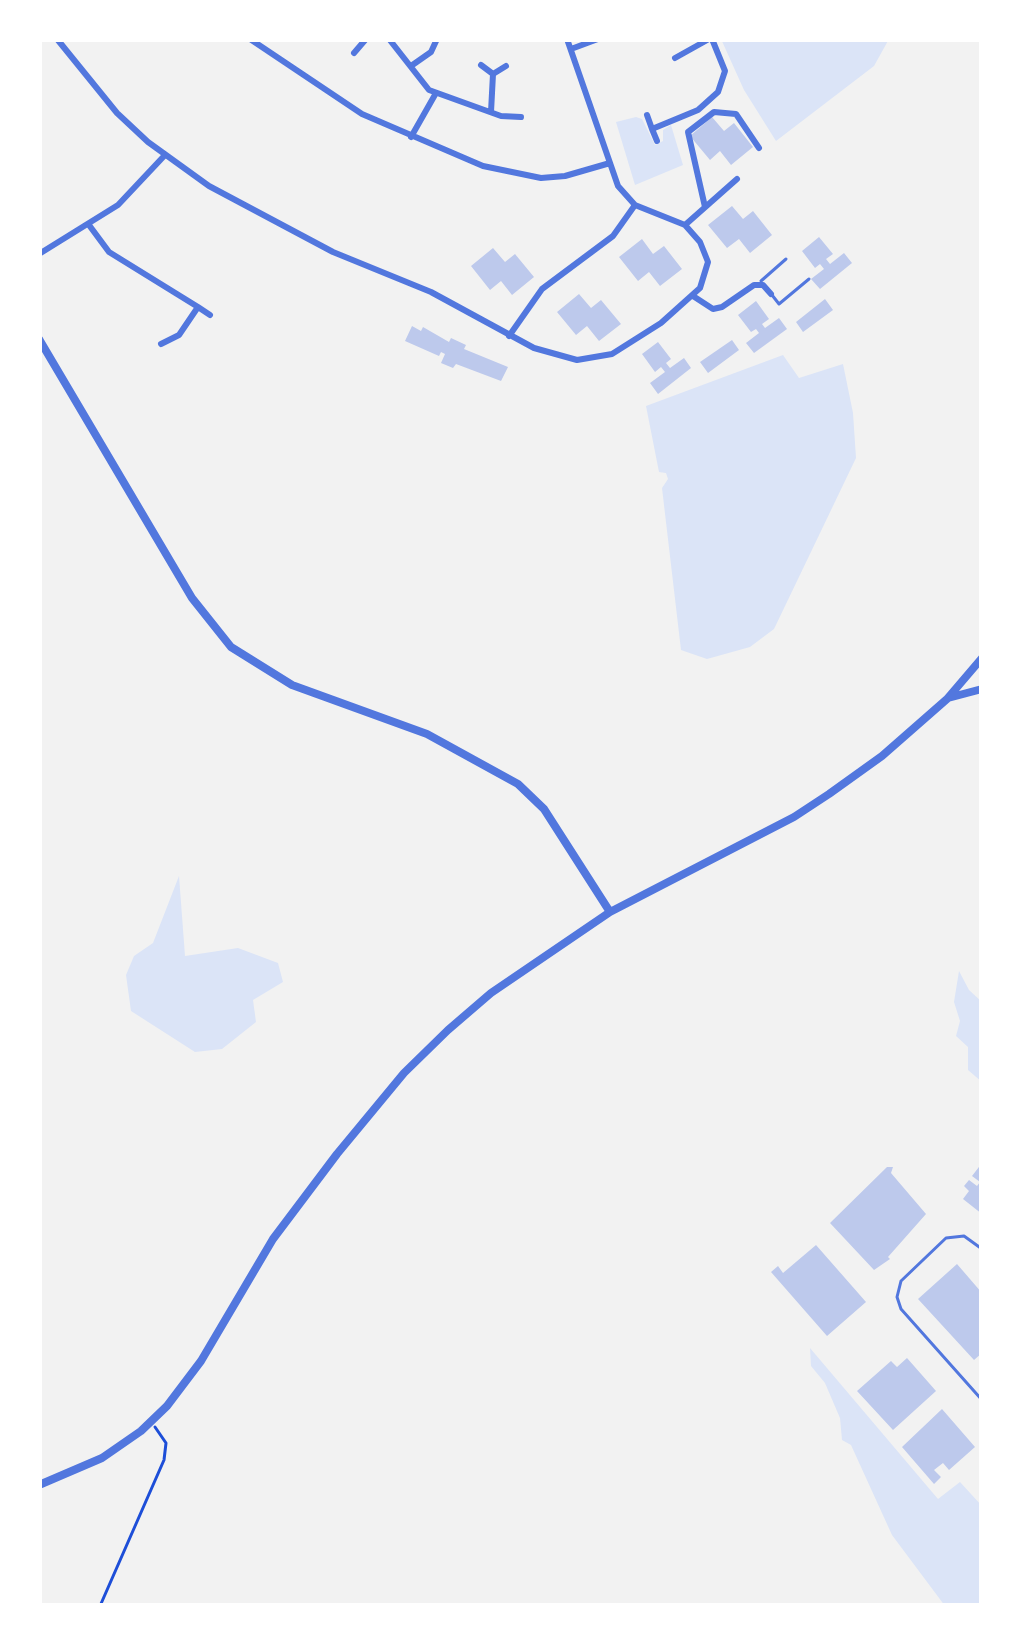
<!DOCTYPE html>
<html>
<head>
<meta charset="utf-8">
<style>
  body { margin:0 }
  #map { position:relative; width:1021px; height:1645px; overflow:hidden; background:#f2f2f2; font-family:Cabin,sans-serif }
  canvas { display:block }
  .frame { position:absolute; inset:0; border:42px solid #fff; pointer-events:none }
</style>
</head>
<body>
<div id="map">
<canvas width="1021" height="1645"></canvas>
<div class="frame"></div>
</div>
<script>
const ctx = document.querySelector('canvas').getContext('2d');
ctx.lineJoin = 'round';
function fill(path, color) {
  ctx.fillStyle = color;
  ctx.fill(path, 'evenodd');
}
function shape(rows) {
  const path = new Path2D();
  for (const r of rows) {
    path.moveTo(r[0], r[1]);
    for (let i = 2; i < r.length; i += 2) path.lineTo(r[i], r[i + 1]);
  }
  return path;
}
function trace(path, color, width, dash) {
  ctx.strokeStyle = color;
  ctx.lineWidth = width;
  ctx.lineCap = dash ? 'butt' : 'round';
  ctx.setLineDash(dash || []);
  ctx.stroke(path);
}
fill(shape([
  [721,39,889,39,874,66,776,141,744,90],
  [636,117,642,119,655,145,663,141,663,130,671,125,683,165,635,185,616,122],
  [783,355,799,378,843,364,853,413,856,458,774,629,750,647,707,659,681,650,662,488,668,479,666,473,659,472,646,406],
  [179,876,185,956,238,948,278,963,283,982,253,1000,256,1022,222,1049,195,1052,131,1011,126,975,134,956,153,943],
  [959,971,969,990,982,1002,982,1082,968,1070,968,1047,956,1036,960,1021,954,1002],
  [810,1348,938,1499,960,1482,982,1506,982,1606,945,1606,892,1535,851,1445,842,1440,840,1418,825,1383,811,1366]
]), '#dbe4f7');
fill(shape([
  [712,117,724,131,734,123,753,147,731,165,720,151,710,160,690,136],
  [732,206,743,219,753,211,772,235,750,253,739,239,727,248,708,225],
  [819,237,833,254,826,259,830,264,844,253,852,263,820,289,811,279,824,269,820,264,815,268,802,251],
  [642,239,653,254,664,246,682,269,660,286,649,272,638,281,619,257],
  [493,248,505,262,515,254,534,277,512,295,501,281,490,290,471,266],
  [579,294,591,308,601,300,621,324,599,341,587,326,576,335,557,312],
  [825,299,833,310,803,332,796,322],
  [756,301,769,319,762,324,765,328,779,318,787,329,754,353,746,343,759,333,756,329,751,332,738,315],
  [412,326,421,331,423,327,449,342,451,338,466,345,464,349,508,367,501,381,456,364,453,368,441,363,445,354,441,352,439,356,405,341],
  [732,340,739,350,708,373,700,362],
  [658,342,671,359,666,363,670,368,684,358,691,368,658,394,650,383,665,372,661,367,655,372,642,354],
  [982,1163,982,1214,963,1199,969,1191,964,1186,969,1180,977,1186,980,1182,972,1176],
  [887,1167,893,1167,891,1173,926,1214,888,1257,890,1259,874,1270,830,1223],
  [816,1245,866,1302,827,1336,771,1272,778,1266,783,1273],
  [957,1264,982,1293,982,1353,974,1360,918,1299],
  [907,1358,936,1391,893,1430,857,1391,891,1361,897,1367],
  [942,1409,975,1447,949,1470,943,1463,934,1470,941,1477,934,1484,902,1447]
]), '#bdc9ec');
trace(shape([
  [100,1606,164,1460,166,1443,155,1427]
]), '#1d4ed8', 3);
trace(shape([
  [761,281,786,259],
  [772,295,779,304,809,279],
  [982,1249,964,1236,946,1238,901,1281,897,1297,901,1309,982,1400]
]), '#5277de', 3);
trace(shape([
  [57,39,117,113,148,142,209,186,333,252,431,292,534,348,577,360,612,354,661,323,700,288,708,262,700,242,685,225,635,205,618,186,567,39],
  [250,39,362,114,483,166,541,178,565,176,610,163],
  [389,39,429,90,501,116,521,117],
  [571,49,598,39],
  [354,53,366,39],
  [675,58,709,39],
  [481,65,493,74],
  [411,66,431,52,437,39],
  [491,112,493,74,506,66],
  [647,115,652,129,698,110,718,92,725,71,712,39],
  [652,129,657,141],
  [411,137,436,93],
  [705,207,688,132,714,112,736,114,759,148],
  [89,225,109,252,198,307,179,335,161,344],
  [685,225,737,179],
  [39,254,118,205,165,155],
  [693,296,713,309,722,307,754,285,763,285,771,294],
  [198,307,210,315],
  [509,336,542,289,613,236,635,205]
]), '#5277de', 6);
trace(shape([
  [39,339,192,598,231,647,292,685,427,734,518,784,544,809,610,912],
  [948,698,982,689],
  [39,1485,102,1458,141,1431,167,1406,201,1361,273,1239,337,1154,404,1073,448,1030,491,993,610,912,794,817,829,794,882,756,947,699,982,658]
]), '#5277de', 8);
</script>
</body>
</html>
